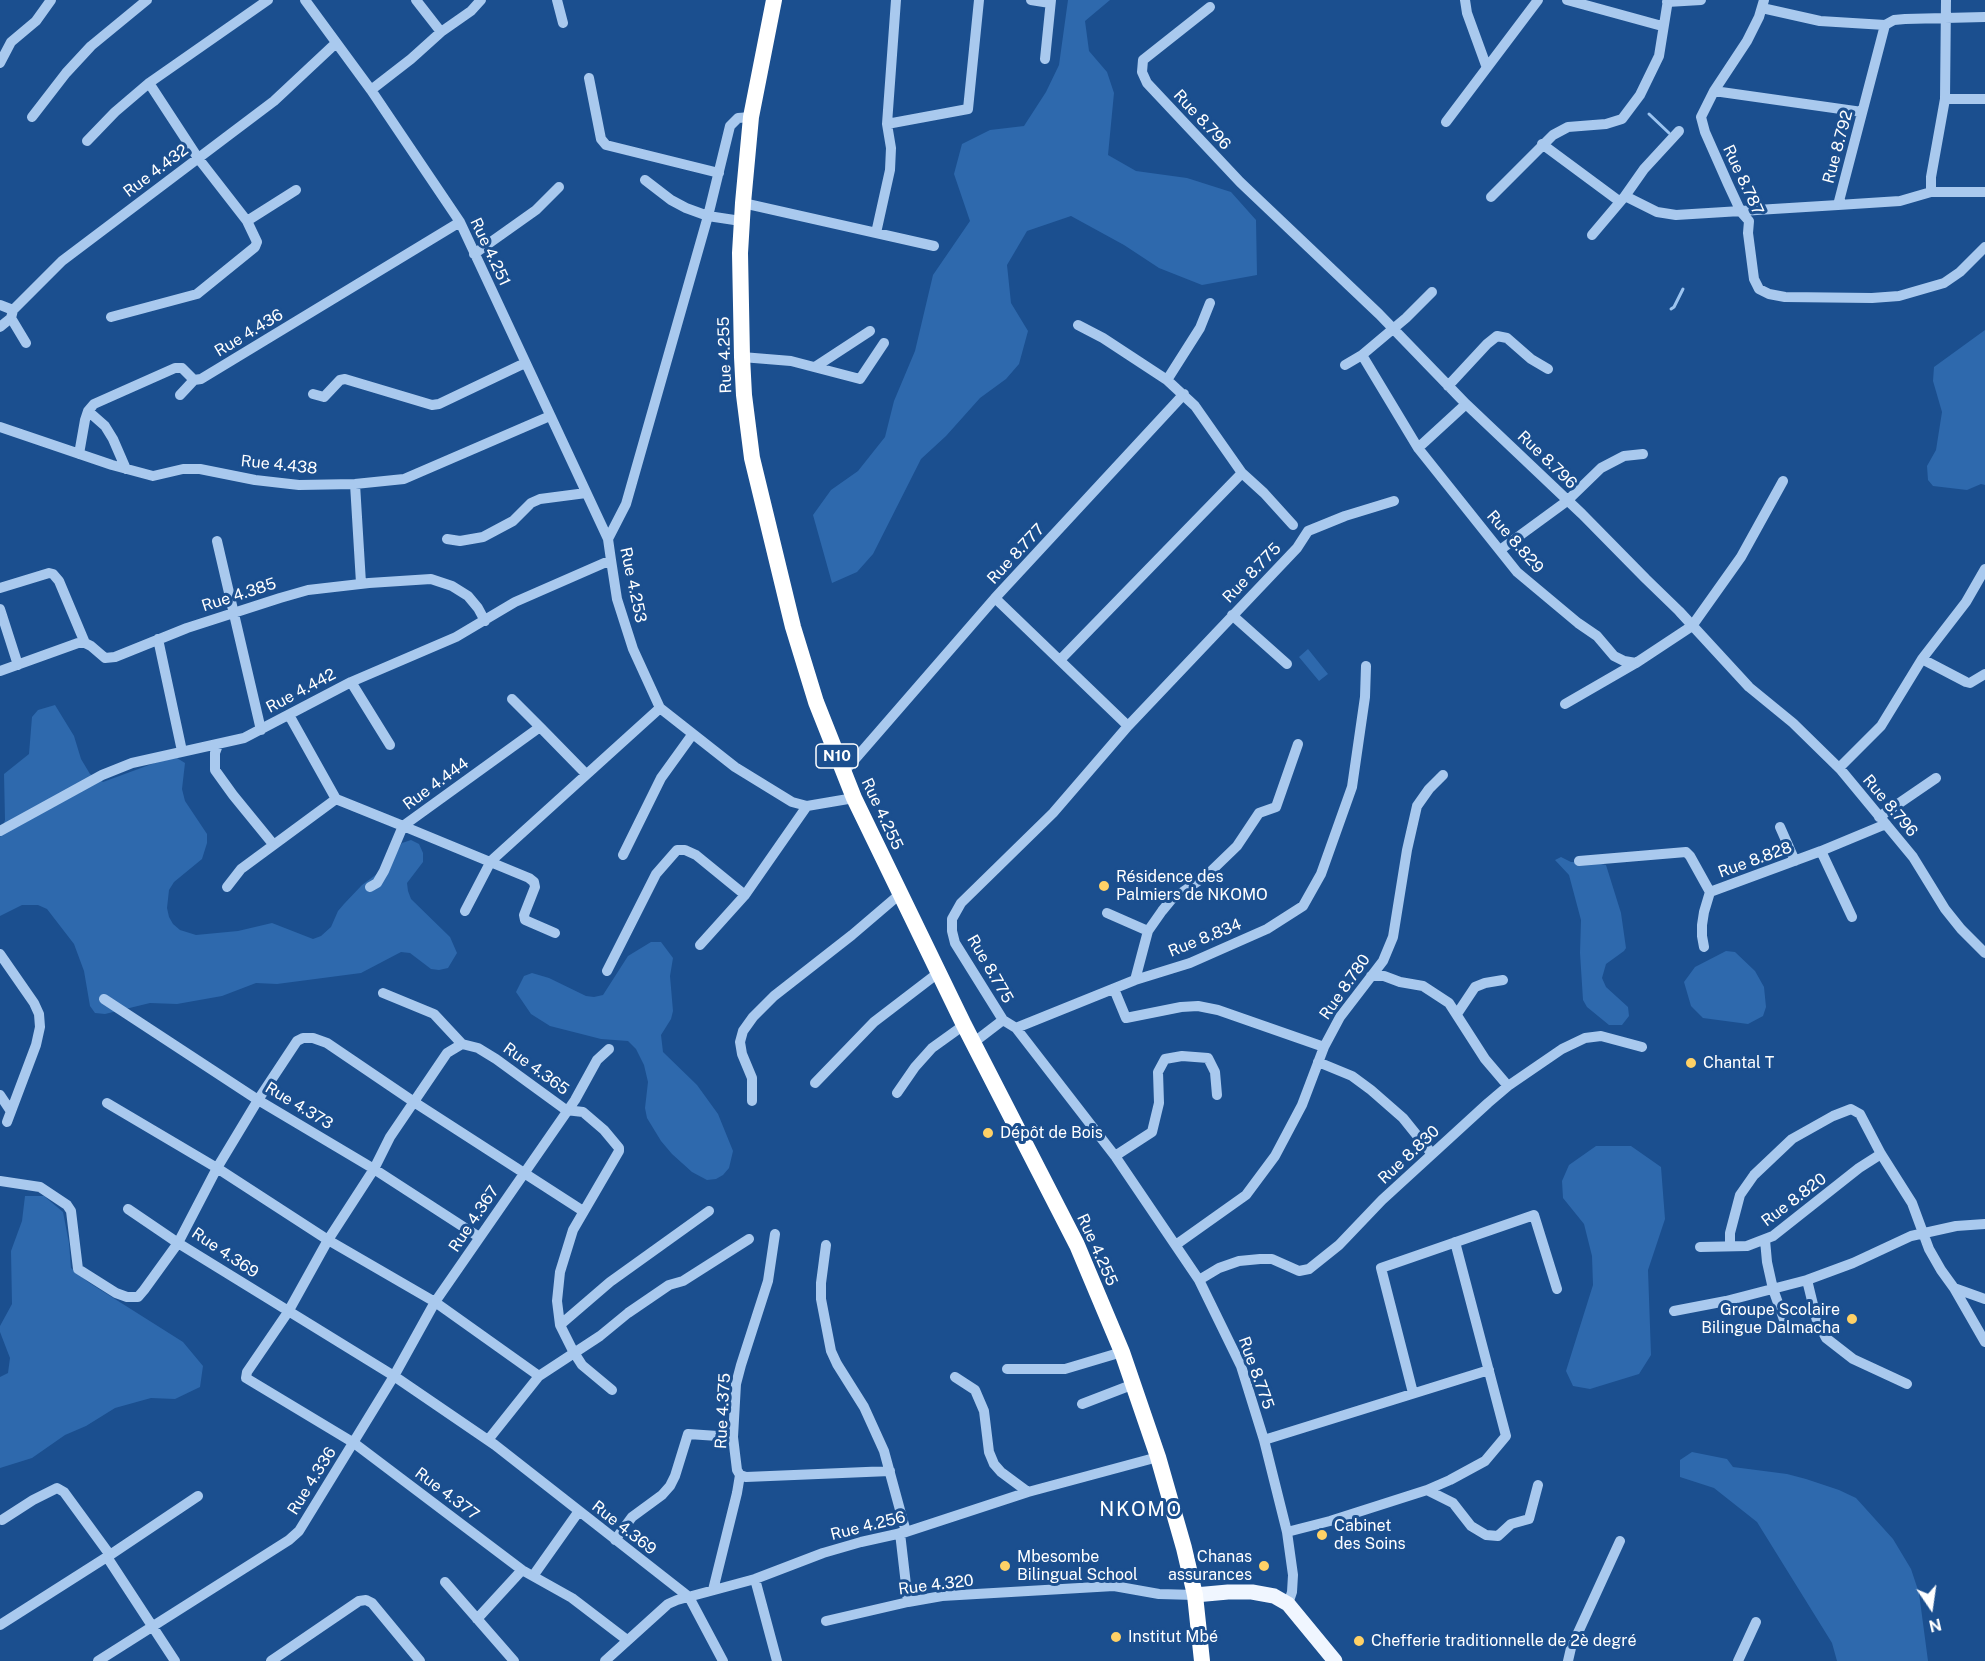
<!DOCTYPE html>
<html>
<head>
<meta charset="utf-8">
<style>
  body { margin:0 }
  #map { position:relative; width:1985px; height:1661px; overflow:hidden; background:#1b4f8f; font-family:"Public Sans",sans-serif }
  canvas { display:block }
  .north { position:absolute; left:1901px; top:1577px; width:60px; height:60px; -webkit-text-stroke:4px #1b4f8f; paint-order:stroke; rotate:167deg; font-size:16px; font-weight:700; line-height:24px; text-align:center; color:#fff }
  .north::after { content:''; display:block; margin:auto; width:21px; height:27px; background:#fff; clip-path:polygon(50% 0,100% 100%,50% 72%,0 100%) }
</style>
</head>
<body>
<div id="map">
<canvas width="1985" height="1661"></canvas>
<div class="north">N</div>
</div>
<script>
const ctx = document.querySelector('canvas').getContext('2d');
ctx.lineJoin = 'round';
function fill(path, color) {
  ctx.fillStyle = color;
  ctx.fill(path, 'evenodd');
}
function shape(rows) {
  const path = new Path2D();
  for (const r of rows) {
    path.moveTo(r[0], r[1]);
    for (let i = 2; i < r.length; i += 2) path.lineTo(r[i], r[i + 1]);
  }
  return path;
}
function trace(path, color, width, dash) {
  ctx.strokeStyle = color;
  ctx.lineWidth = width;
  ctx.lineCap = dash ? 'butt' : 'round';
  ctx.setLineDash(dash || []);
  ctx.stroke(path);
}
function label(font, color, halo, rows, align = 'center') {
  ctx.font = font + ' "Public Sans",sans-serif';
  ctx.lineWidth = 6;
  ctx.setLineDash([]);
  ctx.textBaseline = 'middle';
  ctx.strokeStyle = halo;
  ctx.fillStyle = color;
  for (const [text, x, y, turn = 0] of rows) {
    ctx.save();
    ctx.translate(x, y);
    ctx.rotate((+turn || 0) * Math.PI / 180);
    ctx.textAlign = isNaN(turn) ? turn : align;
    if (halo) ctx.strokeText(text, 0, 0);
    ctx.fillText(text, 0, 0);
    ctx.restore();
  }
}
fill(shape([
  [1068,0,1110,0,1085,21,1089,51,1107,72,1114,93,1108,155,1136,171,1187,178,1231,192,1256,220,1257,275,1202,285,1159,268,1124,245,1071,216,1027,231,1007,265,1011,303,1028,331,1019,364,1006,379,980,398,946,436,921,459,873,554,857,572,832,583,813,515,831,490,858,471,885,437,894,401,915,351,933,275,970,221,954,174,962,144,990,130,1024,126,1046,92,1059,65],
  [1985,330,1985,485,1981,484,1967,490,1933,486,1928,480,1927,466,1936,450,1942,412,1933,381,1934,367],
  [1308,649,1328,674,1319,681,1299,657],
  [55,705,74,736,81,759,90,774,103,782,160,761,177,758,185,763,182,789,185,801,207,834,207,843,202,859,174,882,169,890,167,908,169,917,173,924,180,930,196,935,238,931,272,923,313,939,321,936,331,927,338,911,344,904,362,885,389,865,402,843,411,840,419,844,423,853,423,862,407,883,408,891,411,899,450,937,457,953,448,968,439,970,431,969,410,953,401,952,361,973,277,984,256,983,222,996,177,1004,150,1003,105,1014,95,1013,90,1006,84,971,74,944,47,909,38,905,22,905,0,916,0,837,5,820,4,774,29,754,32,717,38,710],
  [1561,857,1571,862,1591,862,1606,865,1621,913,1626,948,1624,951,1606,964,1602,978,1606,987,1628,1007,1629,1016,1622,1025,1609,1025,1587,1007,1583,1000,1580,953,1581,920,1569,875,1555,860],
  [651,942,661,942,673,958,670,976,673,1011,671,1019,661,1035,663,1052,697,1085,718,1114,733,1151,729,1168,723,1175,716,1179,707,1180,692,1172,672,1154,661,1141,647,1118,645,1108,648,1082,644,1065,636,1049,628,1041,601,1039,550,1026,531,1014,516,992,524,976,532,973,549,978,586,996,594,997,603,995,628,956],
  [1726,951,1735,952,1755,971,1764,987,1766,1007,1763,1016,1748,1024,1703,1018,1691,1006,1684,982,1695,967],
  [1596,1146,1631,1146,1661,1167,1665,1219,1648,1270,1651,1355,1639,1374,1590,1389,1573,1386,1566,1371,1593,1285,1592,1256,1584,1224,1563,1198,1562,1181,1569,1165],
  [25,1196,44,1196,63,1212,69,1243,71,1268,88,1282,183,1342,203,1366,200,1387,175,1399,151,1398,115,1408,86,1426,65,1435,32,1458,0,1468,0,1377,8,1373,10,1358,0,1332,0,1326,12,1304,11,1251,22,1221],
  [1692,1452,1727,1459,1733,1467,1787,1474,1806,1479,1839,1490,1856,1498,1893,1539,1911,1569,1919,1593,1928,1661,1837,1661,1832,1643,1824,1630,1757,1522,1714,1488,1680,1477,1680,1460]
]), '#2e69ad');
trace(shape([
  [1649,114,1669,133],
  [1671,309,1674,307,1683,289]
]), '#9cc4f0', 3);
trace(shape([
  [305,0,371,90,460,222,608,539],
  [416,0,441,32],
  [557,0,563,23],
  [896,0,887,124,968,109,979,0],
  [1031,0,1050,3],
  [1465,0,1467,13,1487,68],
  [1567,0,1662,26],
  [1764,0,1759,17,1747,41,1714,91,1701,117,1705,132,1728,184,1741,212,1749,221,1748,233,1754,279,1759,289,1769,294,1785,297,1872,298,1899,296,1944,283,1960,272,1985,247],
  [1667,2,1701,0],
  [1210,7,1143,60,1142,72,1147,83,1240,182,1379,314,1466,404,1582,514,1646,579,1679,611,1749,687,1793,723,1841,770,1913,857,1945,909,1961,929,1985,953],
  [1762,8,1820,21,1885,25,1894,20,1905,19,1985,17],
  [1045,59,1051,0],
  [0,63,11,42,36,21,51,0],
  [589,78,601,139,606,145,719,173],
  [371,90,411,59,441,32,471,11,481,0],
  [1714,91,1862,112],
  [1945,99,1985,99],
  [32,117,66,73,91,46,147,0],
  [751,117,738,118,730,126,708,216,626,504,608,539,611,560,617,599,633,649,660,708,735,767,792,802,807,806,854,798],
  [1446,122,1538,0],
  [87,141,115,112,149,83,268,0],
  [1542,144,1619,201],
  [645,180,671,200,686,208,708,216,741,221],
  [1931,192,1985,192],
  [1625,196,1657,212,1676,215,1838,205,1885,25],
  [1491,197,1553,135,1568,127,1606,124,1622,119,1640,95,1659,56,1668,0],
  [743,203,934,246],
  [1838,205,1900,201,1931,192,1931,177,1945,99,1946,0],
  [247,221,296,190],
  [876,233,890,170,891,148,887,124],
  [1592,235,1625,196,1644,169,1679,131],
  [474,254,536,210,559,187],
  [1210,303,1200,328,1167,380,1195,406,1242,473,1264,493,1293,525],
  [0,305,13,310],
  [111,317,197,294,255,247,257,242,247,221,198,158,149,83],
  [11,318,26,343],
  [1078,325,1103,338,1167,380],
  [0,327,11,318,13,310,62,261,274,101,336,43],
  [1362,355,1418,448,1517,572,1578,623,1597,636,1614,656,1624,661,1636,663,1692,626,1741,557,1783,481],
  [742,357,791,361,860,379,884,343],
  [1345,365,1362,355,1406,318,1432,292],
  [815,367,870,331],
  [1448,386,1487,344,1497,336,1507,338,1531,359,1548,369],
  [313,394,324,397,340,380,345,379,432,405,439,404,525,363],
  [180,395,194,380],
  [88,411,105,426,113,439,126,469],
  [0,427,112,465,153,476,183,469,200,469,255,480,299,485,355,484,404,479,550,416],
  [1418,448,1466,404],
  [79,454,85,420,88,411,94,404,175,368,182,368,194,380,201,379,460,222],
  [355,484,361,583],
  [447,539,460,541,483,537,513,521,531,503,540,499,586,493],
  [217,541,261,730],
  [1500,550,1567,501,1601,468,1624,456,1643,454],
  [0,588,49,573,53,574,59,581,85,643],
  [0,609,18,665],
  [1232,615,1287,664],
  [158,639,182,751],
  [1922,659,1966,682,1970,683,1985,674],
  [1060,660,1242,473],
  [0,671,78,643,85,643,91,646,105,658,115,657,187,628,280,598,308,590,369,583,431,579,452,586,468,596,478,608,485,621],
  [351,682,390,745],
  [512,699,540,727],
  [1565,704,1636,663],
  [289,715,336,799,403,826,540,727,586,774],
  [1128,726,995,598,1184,394],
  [218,745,215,753,215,770,233,795,273,844],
  [1839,768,1881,726,1922,659,1966,602,1985,569],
  [843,773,995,598],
  [1879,817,1936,778],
  [1780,827,1795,861],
  [0,831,102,775,132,763,244,738,351,682,456,637,515,602,611,560],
  [1821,851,1852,917],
  [623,855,661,778,692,735],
  [1579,861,1686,852,1690,856,1710,892,1821,851,1886,824],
  [227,887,241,869,336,799],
  [370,887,377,883,384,871,403,826,529,878,534,882,535,887,524,915,525,920,555,933],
  [465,911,491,861,660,708],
  [1107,913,1148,931],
  [700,945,745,895],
  [1704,947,1702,936,1702,925,1704,912,1710,892],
  [0,954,34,1003,39,1014,40,1027,36,1045,7,1122],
  [607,971,656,874,677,850,685,850,696,855,745,895,807,806],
  [1371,976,1384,976,1400,982,1423,986,1449,1003,1485,1059,1508,1086],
  [1135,980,1148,931,1162,911,1171,900,1207,875,1237,846,1259,813,1276,807,1298,744],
  [1114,989,1126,1018,1181,1007,1198,1006,1218,1010,1324,1047],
  [383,993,434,1014,462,1044],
  [104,999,258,1100,374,1169,479,1237],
  [1457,1014,1475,987,1485,983,1503,980],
  [1016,1028,1135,980,1190,963,1267,929,1303,906,1321,874,1352,787,1365,697,1366,666],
  [973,1043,1003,1020],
  [1318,1062,1352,1076,1371,1090,1403,1118,1432,1154],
  [815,1083,874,1022,938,973],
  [897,1093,915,1067,932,1048,964,1025],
  [0,1095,10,1110],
  [752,1101,752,1078,742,1054,740,1042,743,1031,753,1017,774,996,852,935,900,894],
  [1115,1156,1152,1132,1159,1103,1158,1072,1165,1059,1182,1056,1208,1058,1215,1072,1217,1095],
  [0,1181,40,1187,67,1205,71,1211,78,1269,116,1293,127,1297,138,1297,144,1290,178,1243,128,1209],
  [583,1211,414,1102,327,1043,313,1038,303,1038,297,1041,258,1100,217,1168,178,1243,394,1376,495,1445,689,1597,723,1661],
  [1765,1240,1767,1262,1773,1289,1787,1328],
  [1177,1244,1246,1195,1275,1156,1302,1105,1324,1047,1340,1017,1383,961,1393,937,1407,850,1417,806,1429,789,1443,775],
  [826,1245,821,1283,821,1299,831,1351,837,1364,864,1407,884,1451,906,1532],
  [1730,1245,1730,1233,1740,1195,1754,1175,1792,1139,1833,1116,1851,1109,1860,1114,1881,1154,1912,1203,1929,1249,1941,1270,1954,1288,1985,1299],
  [1700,1247,1747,1246,1773,1236,1859,1168,1881,1154],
  [1199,1280,1219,1268,1239,1261,1260,1259,1272,1259,1299,1271,1309,1269,1339,1245,1382,1200,1488,1103,1508,1086,1562,1049,1585,1038,1601,1036,1642,1047],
  [1807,1280,1817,1321,1826,1338,1853,1359,1907,1384],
  [1954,1288,1985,1342],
  [1674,1311,1726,1301,1807,1280,1853,1263,1911,1236,1956,1226,1985,1224],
  [560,1325,610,1282,709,1211],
  [1007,1369,1065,1369,1122,1352],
  [539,1376,435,1302,575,1100,597,1060,609,1049],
  [955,1377,975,1390,984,1411,989,1452,994,1464,1001,1472,1028,1492],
  [612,1390,582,1365,573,1351,560,1325,557,1301,560,1272,573,1230,619,1151,619,1148,604,1130,583,1112,566,1110,496,1059,478,1048,462,1044,447,1053,390,1137,374,1169,328,1240,288,1312,247,1372,246,1378,354,1443,522,1570,572,1598,627,1640],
  [1413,1393,1381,1268,1534,1215,1557,1289],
  [1082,1404,1134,1384],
  [488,1440,539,1376,600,1336,628,1313,669,1285,683,1281,749,1239],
  [1264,1440,1489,1370],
  [740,1475,746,1477,890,1471],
  [1427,1490,1453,1503,1471,1526,1486,1535,1498,1536,1511,1524,1529,1519,1538,1485],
  [2,1520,33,1500,57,1488,64,1492,110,1555],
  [1287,1532,1330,1521,1427,1490,1450,1480,1485,1461,1506,1436,1455,1242],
  [900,1533,908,1602],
  [615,1540,632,1517,662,1495,670,1486,675,1476,688,1434,733,1437],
  [107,1557,175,1661],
  [533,1576,579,1511],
  [755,1579,777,1661],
  [445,1582,514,1661],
  [713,1590,737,1493,740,1475,737,1470,733,1437,736,1384,741,1365,768,1281,775,1234],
  [1288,1604,1292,1592,1293,1575,1287,1532,1264,1440,1241,1366,1199,1280,1115,1156,1016,1028,1003,1020,955,943,952,931,952,919,961,903,1053,813,1128,726,1297,548,1308,531,1345,516,1394,501],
  [477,1619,522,1570],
  [826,1621,908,1602,942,1596,1114,1586,1159,1594,1195,1595],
  [0,1625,110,1555,198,1496],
  [98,1661,289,1540,299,1531,394,1376,435,1302,328,1240,217,1168,107,1103],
  [271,1661,359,1601,366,1600,372,1603,420,1661],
  [605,1661,668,1604,677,1600,755,1579,823,1553,861,1542,906,1532,1028,1492,1158,1457],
  [1568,1661,1571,1648,1620,1541],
  [1738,1661,1756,1622]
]), '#a9c9ee', 10);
trace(shape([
  [1195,1595,1228,1592,1252,1592,1274,1596,1288,1604,1335,1661]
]), '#f0f6ff', 15);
trace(shape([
  [774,0,751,117,743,203,740,253,742,357,744,395,752,458,793,627,816,702,854,798,964,1025,1077,1245,1122,1352,1158,1457,1184,1548,1195,1595,1202,1661]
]), '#fff', 16);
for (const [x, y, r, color] of [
  [1104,886,6,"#ffd166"],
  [1691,1063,6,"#ffd166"],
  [988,1133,6,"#ffd166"],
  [1852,1319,6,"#ffd166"],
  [1322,1535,6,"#ffd166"],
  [1005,1566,6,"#ffd166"],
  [1264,1566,6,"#ffd166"],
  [1116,1637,6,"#ffd166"],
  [1359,1641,6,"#ffd166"]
]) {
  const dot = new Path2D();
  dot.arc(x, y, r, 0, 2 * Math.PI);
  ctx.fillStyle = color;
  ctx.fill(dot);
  trace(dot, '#1b4f8f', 2);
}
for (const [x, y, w] of [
  [837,756,42]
]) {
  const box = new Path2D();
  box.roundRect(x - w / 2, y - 12, w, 24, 4.5);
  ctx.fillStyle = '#1b4f8f';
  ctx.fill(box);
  trace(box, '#fff', 1.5);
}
label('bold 15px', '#fff', null, [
  ["N10",837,756]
]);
label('16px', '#fff', '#1b4f8f', [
  ["Rue 8.796",1202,120,47],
  ["Rue 8.792",1838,147,-75],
  ["Rue 4.432",156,171,-37],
  ["Rue 8.787",1743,180,65],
  ["Rue 4.251",490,252,65],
  ["Rue 4.436",249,333,-31],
  ["Rue 4.255",725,355,-92],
  ["Rue 8.796",1547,460,44],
  ["Rue 4.438",279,465,6],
  ["Rue 8.829",1515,542,49],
  ["Rue 8.777",1016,554,-47],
  ["Rue 8.775",1252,573,-46],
  ["Rue 4.253",633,585,78],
  ["Rue 4.385",239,595,-18],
  ["Rue 4.442",301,691,-28],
  ["Rue 4.444",436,784,-36],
  ["Rue 8.796",1890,806,50],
  ["Rue 4.255",882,814,65],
  ["Rue 8.828",1755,860,-20],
  ["Rue 8.834",1205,938,-22],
  ["Rue 8.775",990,969,60],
  ["Rue 8.780",1345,987,-55],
  ["Rue 4.365",536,1069,36],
  ["Rue 4.373",299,1106,31],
  ["Rue 8.830",1409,1155,-43],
  ["Rue 8.820",1794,1200,-37],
  ["Rue 4.367",474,1219,-56],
  ["Rue 4.255",1097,1250,66],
  ["Rue 4.369",225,1253,34],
  ["Rue 8.775",1256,1373,70],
  ["Rue 4.375",723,1411,-87],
  ["Rue 4.336",312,1481,-58],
  ["Rue 4.377",447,1494,37],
  ["Rue 4.256",868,1526,-14],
  ["Rue 4.369",624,1528,38],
  ["Rue 4.320",936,1585,-7]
]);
label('16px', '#fff', '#1b4f8f', [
  ["Résidence des",1116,877],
  ["Palmiers de NKOMO",1116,895],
  ["Chantal T",1703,1063],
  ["Dépôt de Bois",1000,1133],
  ["Groupe Scolaire",1840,1310,"right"],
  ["Bilingue Dalmacha",1840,1328,"right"],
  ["Cabinet",1334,1526],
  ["des Soins",1334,1544],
  ["Mbesombe",1017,1557],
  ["Bilingual School",1017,1575],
  ["Chanas",1252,1557,"right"],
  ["assurances",1252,1575,"right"],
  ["Institut Mbé",1128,1637],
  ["Chefferie traditionnelle de 2è degré",1371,1641]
], 'left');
ctx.letterSpacing = '1.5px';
label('20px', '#fff', '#1b4f8f', [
  ["NKOMO",1141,1510]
]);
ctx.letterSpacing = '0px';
</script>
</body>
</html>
